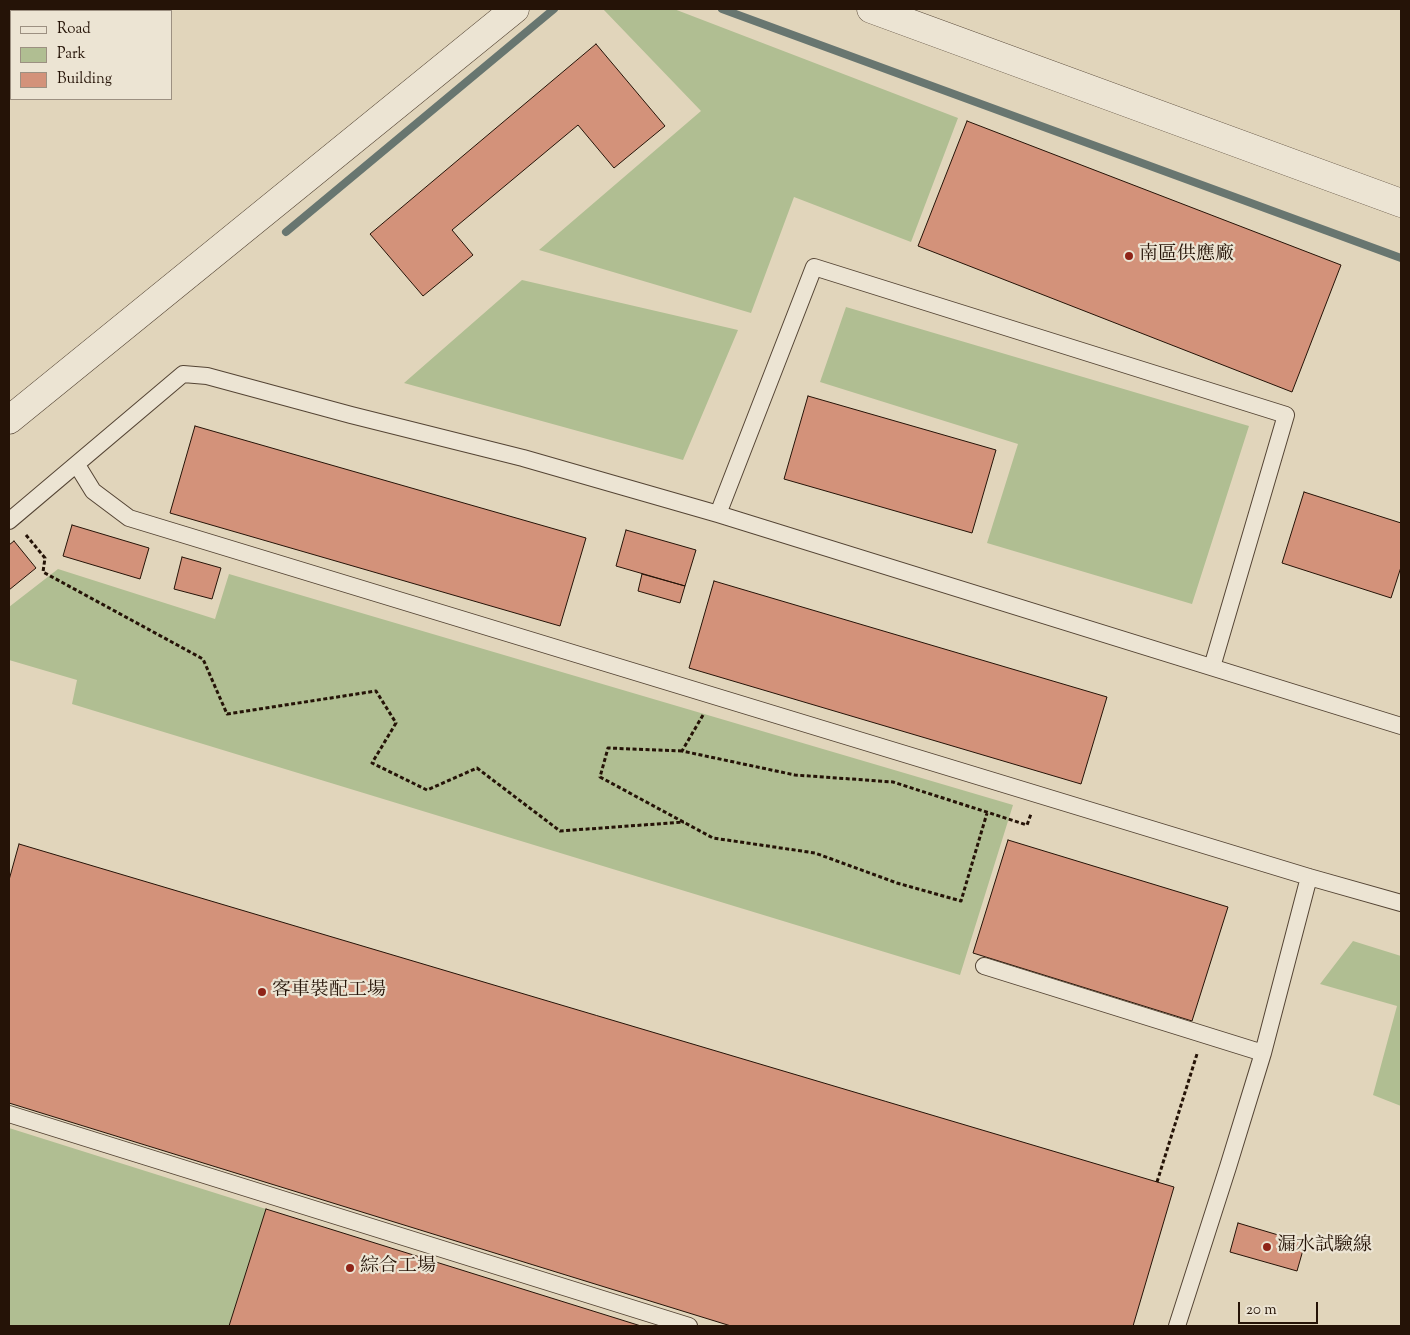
<!DOCTYPE html>
<html>
<head>
<meta charset="utf-8">
<style>
  body { margin:0 }
  #map { position:relative; width:1410px; height:1335px; overflow:hidden; background:#e1d5bb; font-family:"Sorts Mill Goudy",serif }
  canvas { display:block }
  .frame { position:absolute; inset:0; border:10px solid #251307; pointer-events:none }
  .legend { position:absolute; left:10px; top:10px; width:162px; height:90px; box-sizing:border-box; background:#ece4d3; border:1px solid #9c9081; margin:0; padding:6px 9px; list-style:none; font-size:15px; color:#251307 }
  .legend li { display:flex; align-items:center; gap:10px; height:25px }
  .legend b { width:25px; border:1px solid #9c9081 }
  .scale { position:absolute; left:1238px; top:1302px; width:80px; height:22px; box-sizing:border-box; border:2px solid #251307; border-top:0; padding-left:6px; font-size:15px; line-height:18px; white-space:nowrap; color:#251307; -webkit-text-stroke:4px #ece4d3; paint-order:stroke }
</style>
</head>
<body>
<div id="map">
<canvas width="1410" height="1335"></canvas>
<div class="frame"></div>
<ul class="legend">
<li><b style="height:6px;background:#ece4d3"></b>Road</li>
<li><b style="height:14px;background:#b0be92"></b>Park</li>
<li><b style="height:14px;background:#d3927a"></b>Building</li>
</ul>
<div class="scale">20 m</div>
</div>
<script>
const ctx = document.querySelector('canvas').getContext('2d');
ctx.lineJoin = 'round';
function fill(path, color) {
  ctx.fillStyle = color;
  ctx.fill(path, 'evenodd');
}
function shape(rows) {
  const path = new Path2D();
  for (const r of rows) {
    path.moveTo(r[0], r[1]);
    for (let i = 2; i < r.length; i += 2) path.lineTo(r[i], r[i + 1]);
  }
  return path;
}
function trace(path, color, width, dash) {
  ctx.strokeStyle = color;
  ctx.lineWidth = width;
  ctx.lineCap = dash ? 'butt' : 'round';
  ctx.setLineDash(dash || []);
  ctx.stroke(path);
}
function label(font, color, halo, rows, align = 'center') {
  ctx.font = font + ' "Sorts Mill Goudy","Noto Serif TC",serif';
  ctx.lineWidth = 4.5;
  ctx.setLineDash([]);
  ctx.textBaseline = 'middle';
  ctx.strokeStyle = halo;
  ctx.fillStyle = color;
  for (const [text, x, y, turn = 0] of rows) {
    ctx.save();
    ctx.translate(x, y);
    ctx.rotate((+turn || 0) * Math.PI / 180);
    ctx.textAlign = isNaN(turn) ? turn : align;
    if (halo) ctx.strokeText(text, 0, 0);
    ctx.fillText(text, 0, 0);
    ctx.restore();
  }
}
fill(shape([
  [603,9,674,9,958,118,911,242,794,197,751,313,539,250,701,111],
  [522,280,738,330,683,460,404,383],
  [846,307,1249,426,1192,604,987,543,1018,444,820,382],
  [58,569,215,619,229,574,1013,805,960,975,72,704,77,680,9,660,9,607],
  [1353,941,1401,956,1401,1106,1373,1095,1397,1006,1320,984],
  [9,1128,266,1209,229,1326,9,1326]
]), '#b0be92');
trace(shape([
  [722,9,1401,258],
  [286,232,554,9]
]), '#687670', 8);
const building = shape([
  [596,44,665,126,614,168,578,125,452,230,473,255,423,296,370,234,596,44],
  [967,121,1341,265,1292,392,918,246,967,121],
  [808,396,996,450,972,533,784,479,808,396],
  [195,426,586,538,560,626,170,513,195,426],
  [1304,492,1401,523,1401,567,1391,598,1282,563,1304,492],
  [72,525,149,548,140,579,63,556,72,525],
  [626,530,696,550,685,586,616,566,626,530],
  [14,541,36,568,9,590,9,545,14,541],
  [182,557,221,568,212,599,174,589,182,557],
  [642,574,685,586,680,603,638,591,642,574],
  [714,581,1107,697,1081,784,689,668,714,581],
  [1008,840,1228,907,1192,1021,973,953,1008,840],
  [19,844,1174,1187,1133,1326,731,1326,9,1103,9,880,19,844],
  [266,1209,641,1326,229,1326,266,1209],
  [1238,1223,1305,1243,1297,1271,1230,1252,1238,1223]
]);
fill(building, '#d3927a');
trace(building, '#251307', 1);
const lane = shape([
  [77,465,93,491,129,518,1309,877,1401,903],
  [718,514,814,267,1286,415,1212,667],
  [9,521,183,374,207,376,351,415,523,458,718,514,1401,726],
  [984,966,1263,1053],
  [9,1114,689,1326],
  [1177,1326,1228,1167,1263,1053,1309,877]
]);
const street = shape([
  [871,9,1401,203],
  [9,420,515,9]
]);
trace(lane, '#544434', 18);
trace(street, '#544434', 29);
trace(shape([
  [26,535,45,558,43,572,203,659,227,714,376,691,396,723,372,763,427,790,477,768,560,831,684,822],
  [703,715,682,751,795,775,893,782,1027,825,1031,814],
  [682,751,608,748,600,777,713,838,815,853,897,883,961,901,987,813],
  [1157,1182,1197,1054]
]), '#251307', 3, [4, 2.5]);
trace(lane, '#ece4d3', 16);
trace(street, '#ece4d3', 28);
for (const [x, y, r, color] of [
  [1129,256,5,"#8f2418"],
  [262,992,5,"#8f2418"],
  [1267,1247,5,"#8f2418"],
  [350,1268,5,"#8f2418"]
]) {
  const dot = new Path2D();
  dot.arc(x, y, r, 0, 2 * Math.PI);
  ctx.fillStyle = color;
  ctx.fill(dot);
  trace(dot, '#ece4d3', 2);
}
label('19px', '#251307', '#ece4d3', [
  ["南區供應廠",1139,256],
  ["客車裝配工場",272,992],
  ["漏水試驗線",1277,1247],
  ["綜合工場",360,1268]
], 'left');
</script>
</body>
</html>
